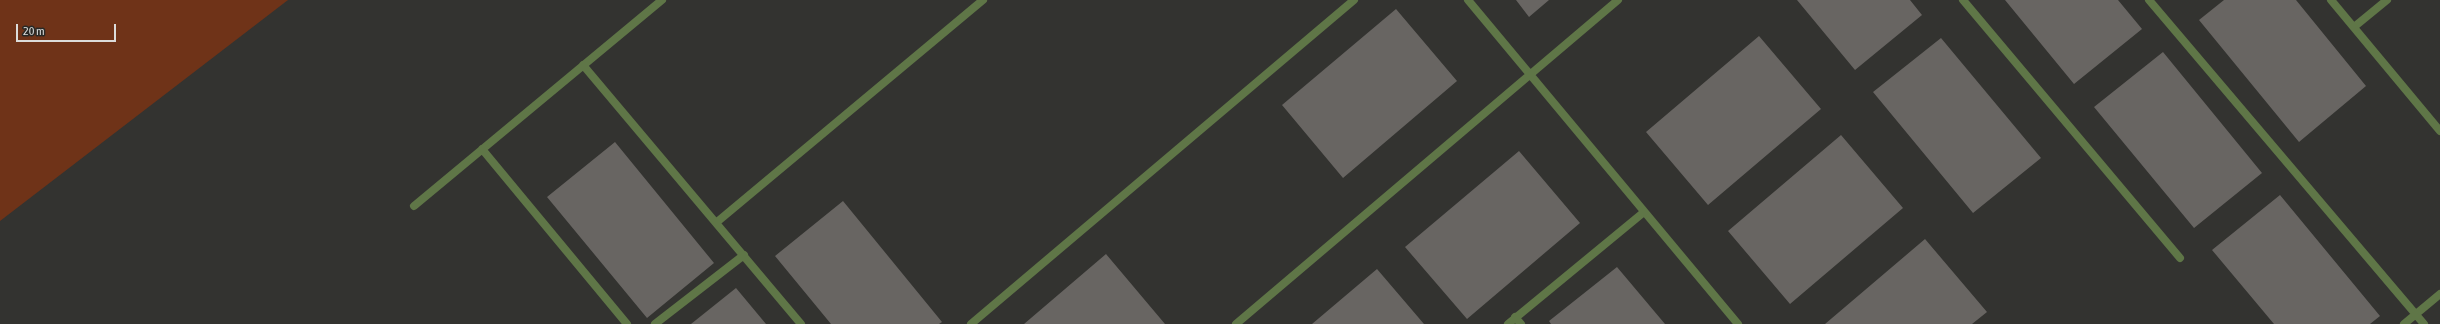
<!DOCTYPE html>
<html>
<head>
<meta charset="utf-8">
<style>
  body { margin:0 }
  #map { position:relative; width:2440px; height:324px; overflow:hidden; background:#333330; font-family:"Asap Condensed",sans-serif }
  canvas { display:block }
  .scale { position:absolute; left:16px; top:24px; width:100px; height:18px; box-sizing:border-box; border:2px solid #dcdcda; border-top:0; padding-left:5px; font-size:12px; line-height:14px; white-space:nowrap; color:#dcdcda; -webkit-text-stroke:3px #292926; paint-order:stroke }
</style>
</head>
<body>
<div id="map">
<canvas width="2440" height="324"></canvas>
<div class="scale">20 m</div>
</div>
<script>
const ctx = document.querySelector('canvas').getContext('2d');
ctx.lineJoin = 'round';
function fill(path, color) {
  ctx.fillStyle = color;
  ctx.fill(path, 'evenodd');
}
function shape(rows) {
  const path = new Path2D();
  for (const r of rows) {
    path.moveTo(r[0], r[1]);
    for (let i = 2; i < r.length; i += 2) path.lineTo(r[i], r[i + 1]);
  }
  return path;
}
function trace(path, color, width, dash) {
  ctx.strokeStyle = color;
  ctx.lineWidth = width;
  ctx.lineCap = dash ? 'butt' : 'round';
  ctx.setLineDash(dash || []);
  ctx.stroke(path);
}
fill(shape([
  [0,0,288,0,0,221]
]), '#6f3318');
fill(shape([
  [1516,0,1549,0,1529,17],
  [1797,0,1910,0,1922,15,1855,70],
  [2005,0,2118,0,2142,29,2074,84],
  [2224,0,2296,0,2366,86,2299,142,2199,20],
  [1396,9,1457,81,1343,178,1282,105],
  [1759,36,1821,109,1708,205,1646,132],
  [1941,38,2041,158,1973,213,1873,92],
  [2163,52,2262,173,2194,228,2094,107],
  [1841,135,1903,208,1790,304,1728,231],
  [615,142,714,263,647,318,547,197],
  [1519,151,1580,223,1467,319,1405,247],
  [2280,195,2380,316,2370,324,2274,324,2212,250],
  [843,201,942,322,939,324,831,324,775,256],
  [1925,239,1987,312,1972,324,1825,324],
  [1106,254,1165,324,1024,324],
  [1617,267,1665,324,1551,324,1549,321],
  [1377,269,1424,324,1312,324],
  [736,288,766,324,691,324]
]), '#686562');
trace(shape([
  [1468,0,1738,324],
  [1963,0,2180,258],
  [2149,0,2424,324],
  [2331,0,2440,131],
  [2354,27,2387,0],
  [583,65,801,324],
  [482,149,627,324],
  [414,206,662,0],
  [717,222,983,0],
  [1515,317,1521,324],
  [655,324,744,255],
  [971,324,1354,0],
  [1236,324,1618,0],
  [1508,324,1644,212],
  [2404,324,2440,294]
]), '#5f7647', 8);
</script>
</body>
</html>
